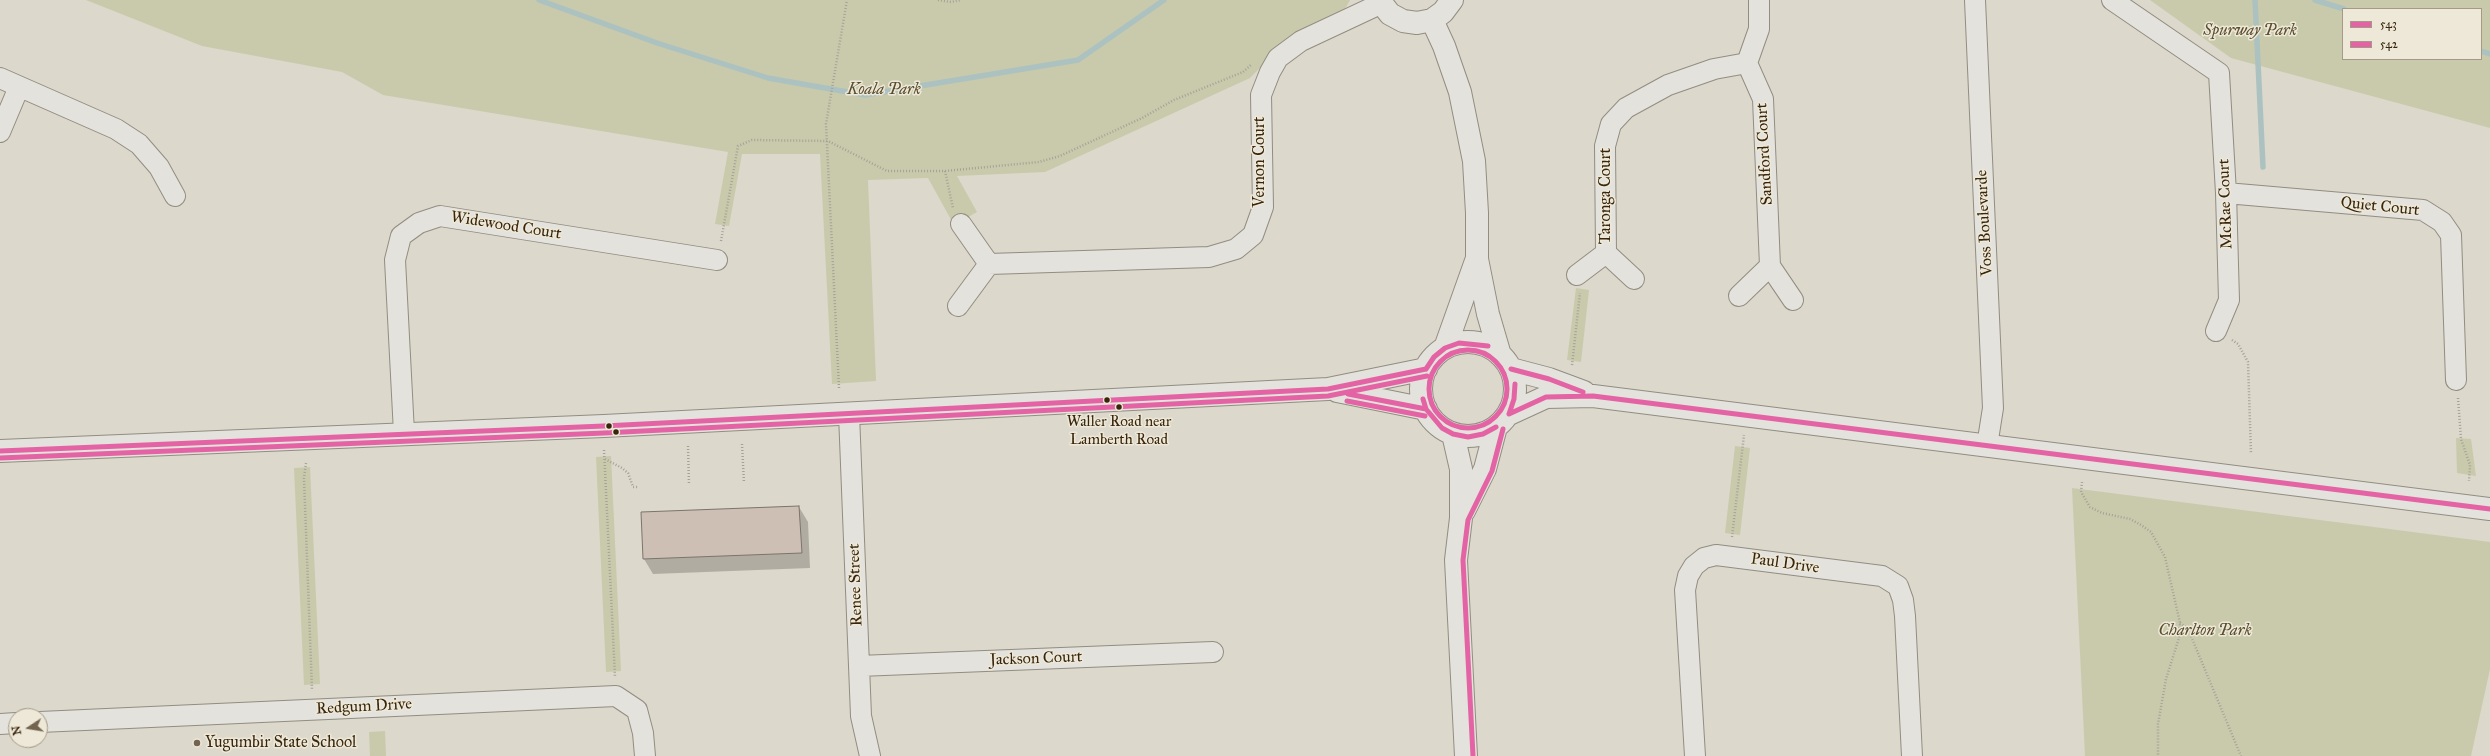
<!DOCTYPE html>
<html>
<head>
<meta charset="utf-8">
<style>
  body { margin:0 }
  #map { position:relative; width:2490px; height:756px; overflow:hidden; background:#dcd8cb; font-family:"IM FELL Great Primer",serif }
  canvas { display:block }
  .legend { position:absolute; left:2342px; top:8px; width:140px; height:52px; box-sizing:border-box; background:#ede8d8; border:1px solid #a59a86; margin:0; padding:5px 7px; list-style:none; font-size:12px; color:#39250b }
  .legend li { display:flex; align-items:center; gap:8px; height:20px }
  .legend b { width:20px; border:1px solid #a59a86 }
  .north { position:absolute; left:8px; top:708px; width:40px; height:40px; box-sizing:border-box; background:#ede8d8; border:1px solid #a59a86; border-radius:50%; rotate:258deg; font-size:11px; font-weight:700; line-height:16px; text-align:center; color:#39250b }
  .north::after { content:''; display:block; margin:auto; width:14px; height:18px; background:#72644e; clip-path:polygon(50% 0,100% 100%,50% 72%,0 100%) }
</style>
</head>
<body>
<div id="map">
<canvas width="2490" height="756"></canvas>
<ul class="legend">
<li><b style="height:5px;background:#e463a4"></b>543</li>
<li><b style="height:5px;background:#e463a4"></b>542</li>
</ul>
<div class="north">N</div>
</div>
<script>
const ctx = document.querySelector('canvas').getContext('2d');
ctx.lineJoin = 'round';
function fill(path, color) {
  ctx.fillStyle = color;
  ctx.fill(path, 'evenodd');
}
function shape(rows) {
  const path = new Path2D();
  for (const r of rows) {
    if (r.length === 3) {
      path.moveTo(r[0] + r[2], r[1]);
      path.arc(r[0], r[1], r[2], 0, 2 * Math.PI);
      continue;
    }
    path.moveTo(r[0], r[1]);
    for (let i = 2; i < r.length; i += 2) path.lineTo(r[i], r[i + 1]);
  }
  return path;
}
function trace(path, color, width, dash) {
  ctx.strokeStyle = color;
  ctx.lineWidth = width;
  ctx.lineCap = dash ? 'butt' : 'round';
  ctx.setLineDash(dash || []);
  ctx.stroke(path);
}
function label(font, color, halo, rows, align = 'center') {
  ctx.font = font + ' "IM FELL Great Primer",serif';
  ctx.lineWidth = 3;
  ctx.setLineDash([]);
  ctx.textBaseline = 'middle';
  ctx.strokeStyle = halo;
  ctx.fillStyle = color;
  for (const [text, x, y, turn = 0] of rows) {
    ctx.save();
    ctx.translate(x, y);
    ctx.rotate((+turn || 0) * Math.PI / 180);
    ctx.textAlign = isNaN(turn) ? turn : align;
    if (halo) ctx.strokeText(text, 0, 0);
    ctx.fillText(text, 0, 0);
    ctx.restore();
  }
}
fill(shape([
  [86,0,1350,0,1345,9,1292,35,1250,78,1045,172,957,176,977,212,954,225,928,178,868,180,876,381,832,384,820,154,742,154,729,226,715,224,728,152,383,95,342,72,202,46],
  [2150,0,2490,0,2490,128,2231,58],
  [2343,9,2481,9,2481,59,2343,59],
  [1576,288,1589,290,1581,362,1567,360],
  [2456,438,2471,439,2476,476,2457,473],
  [1735,446,1750,448,1740,535,1725,533],
  [611,456,621,671,606,672,596,457],
  [310,467,320,684,304,685,294,468],
  [2072,488,2490,542,2490,669,2471,756,2085,756],
  [385,731,386,756,370,756,369,732]
]), '#c9caab');
fill(shape([
  [799,507,808,522,810,568,653,574,644,559,642,513]
]), '#0003');
trace(shape([
  [539,0,657,43,768,78,865,95,1078,60,1164,0],
  [2255,0,2263,167],
  [2315,0,2344,9],
  [2481,51,2490,54]
]), '#acc2c0', 5.5);
const building = shape([
  [799,506,802,553,643,559,641,512,799,506]
]);
fill(building, '#cebfb5');
trace(building, '#7a746a', 1);
const minor = shape([
  [1759,0,1759,29,1747,63,1763,99,1770,266,1793,300],
  [1975,0,1993,408,1987,446],
  [2112,0,2219,73,2226,193,2229,300,2216,331],
  [0,78,116,129,139,144,159,167,175,196],
  [0,132,19,87],
  [2226,193,2423,210,2442,222,2451,235,2456,380],
  [1606,253,1605,146,1611,124,1626,108,1668,85,1714,69,1747,63],
  [989,264,1209,257,1236,249,1253,235,1263,207,1261,95,1270,72,1278,58,1301,41,1380,4],
  [1577,275,1606,253,1634,279],
  [1739,296,1770,266],
  [958,306,989,264,961,224],
  [849,414,861,716,870,756],
  [404,433,395,260,401,236,419,223,440,216,717,260],
  [859,666,1213,652],
  [40,722,616,696,637,710,643,733,645,756],
  [0,724,16,723],
  [1695,756,1685,590,1688,576,1694,566,1704,558,1716,555,1882,576,1898,586,1903,600,1905,616,1912,756]
]);
const tertiary = shape([
  [1379,0,1390,14,1403,21,1417,23,1432,20,1443,12,1452,0],
  [1432,20,1444,46,1460,92,1474,161,1477,213,1477,259,1488,314,1500,355],
  [1468,389,47],
  [1445,348,1476,261],
  [1511,369,1549,379,1584,392],
  [1337,391,1426,409],
  [1509,414,1546,397,1593,396,2490,509],
  [1453,434,1461,469,1461,518,1456,560,1466,756],
  [0,451,604,426,1328,389,1426,369],
  [1464,511,1485,469,1496,427]
]);
trace(minor, '#928d82', 22);
trace(tertiary, '#928d82', 24);
trace(shape([
  [938,0,951,2,961,0],
  [945,171,953,208],
  [721,241,738,146,752,140,828,141,887,171,945,171,1039,162,1060,156,1142,118,1174,100,1243,72,1251,65],
  [2232,340,2238,344,2248,362,2251,454],
  [1572,365,1580,293],
  [839,388,826,124,847,0],
  [2458,398,2461,439,2470,465,2469,481],
  [742,444,744,483],
  [688,446,689,485],
  [604,450,615,677],
  [605,459,622,468,628,473,633,487,639,487],
  [306,463,304,478,312,690],
  [2082,482,2081,492,2090,507,2102,513,2130,519,2141,525,2151,532,2165,557,2180,623,2179,638,2166,679,2158,724,2158,756],
  [1732,537,1744,435],
  [2180,623,2188,629,2241,756]
]), '#a5a199', 2.5, [1, 2]);
trace(minor, '#e4e2dc', 20);
trace(tertiary, '#e4e2dc', 22);
trace(shape([
  [1426,369,1434,357,1445,348,1459,343,1488,346],
  [1511,369,1549,379,1583,392],
  [1348,394,1426,409],
  [1423,399,1426,409,1442,428,1453,434,1468,437,1483,434,1496,427],
  [1509,414,1514,399,1515,384],
  [1509,414,1546,397,1593,396,2490,509],
  [0,451,604,426,1328,389,1426,369]
]), '#e463a4', 5);
trace(shape([
  [1468,389,39],
  [1347,401,1425,416],
  [0,458,604,433,1328,396,1427,376],
  [1473,756,1463,560,1468,520,1492,471,1503,429]
]), '#e463a4', 5);
for (const [x, y, r, color] of [
  [1107,400,3.5,"#39250b"],
  [1119,407,3.5,"#39250b"],
  [609,426,3.5,"#39250b"],
  [616,432,3.5,"#39250b"],
  [197,743,4,"#72644e"]
]) {
  const dot = new Path2D();
  dot.arc(x, y, r, 0, 2 * Math.PI);
  ctx.fillStyle = color;
  ctx.fill(dot);
  trace(dot, '#ede8d8', 1.5);
}
label('15px', '#39250b', '#ede8d8', [
  ["Waller Road near",1119,422],
  ["Lamberth Road",1119,440]
]);
label('italic 16px', '#594c2c', '#ede8d8', [
  ["Spurway Park",2250,31],
  ["Koala Park",884,90],
  ["Charlton Park",2205,631]
]);
label('16px', '#39250b', '#ede8d8', [
  ["Sandford Court",1765,154,-93],
  ["Vernon Court",1260,162,-90],
  ["Taronga Court",1606,196,-90],
  ["McRae Court",2226,204,-92],
  ["Quiet Court",2380,207,6],
  ["Voss Boulevarde",1985,223,-93],
  ["Widewood Court",506,226,9],
  ["Paul Drive",1785,564,8],
  ["Renee Street",856,585,-92],
  ["Jackson Court",1036,659,-2],
  ["Redgum Drive",364,707,-3]
]);
label('16px', '#39250b', '#ede8d8', [
  ["Yugumbir State School",205,743]
], 'left');
</script>
</body>
</html>
